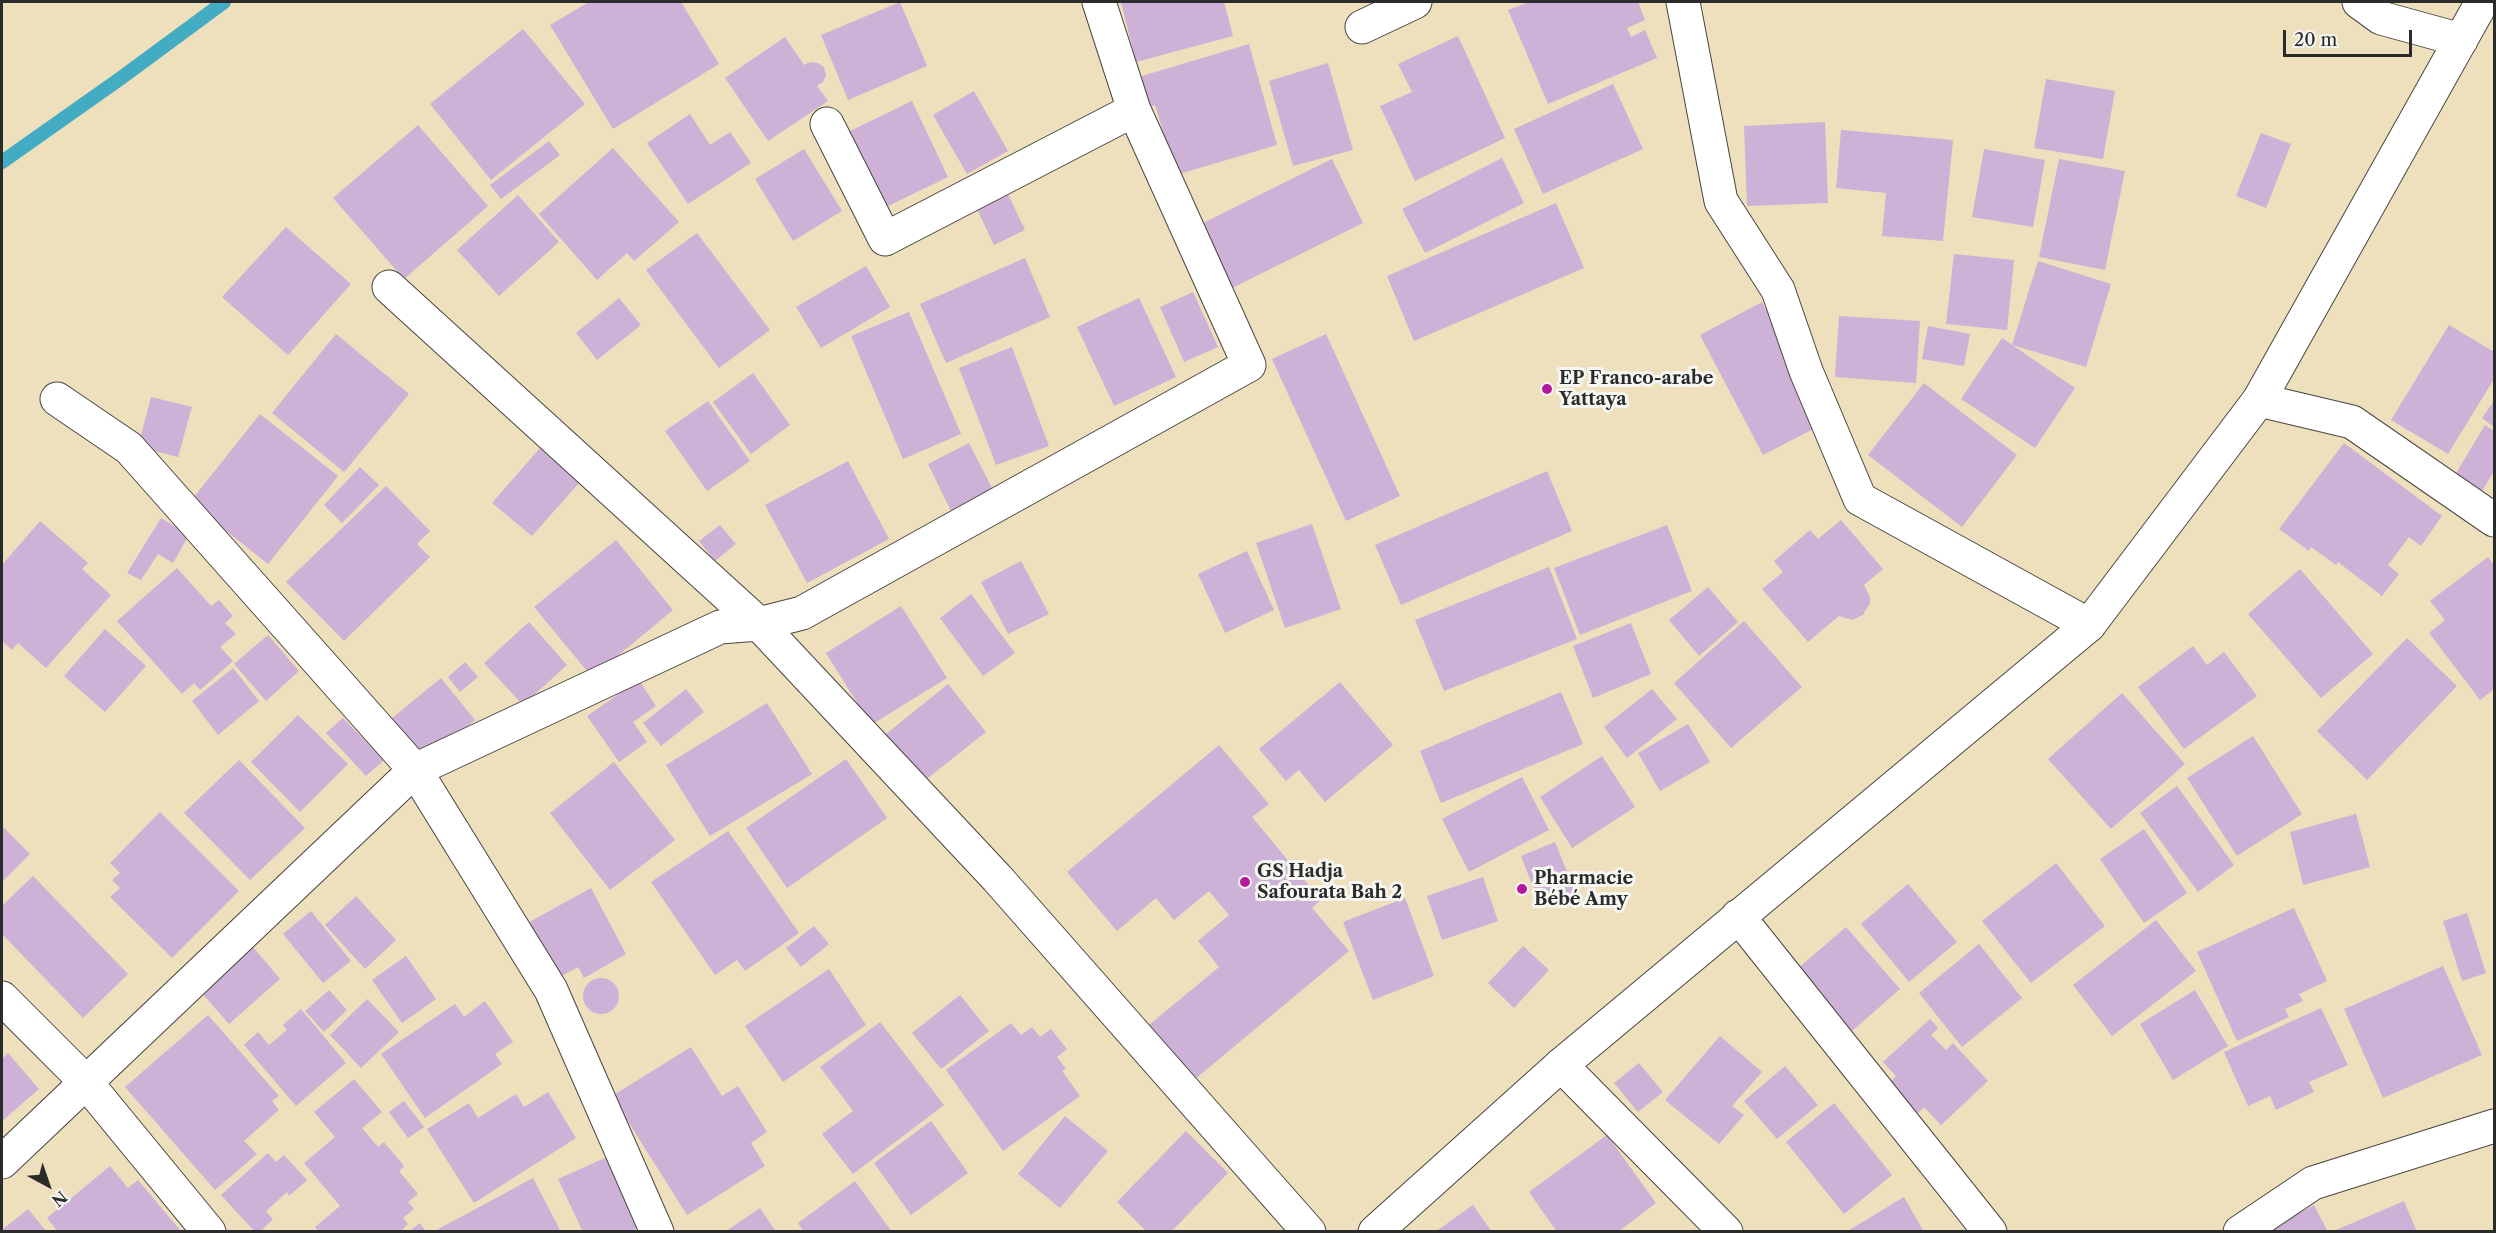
<!DOCTYPE html>
<html>
<head>
<meta charset="utf-8">
<style>
  body { margin:0 }
  #map { position:relative; width:2496px; height:1233px; overflow:hidden; background:#eedfbd; font-family:"Libre Caslon Text",serif }
  canvas { display:block }
  .frame { position:absolute; inset:0; border:3px solid #2b2b2b; pointer-events:none }
  .north { position:absolute; left:18px; top:1155px; width:60px; height:60px; -webkit-text-stroke:4px #f6f6f2; paint-order:stroke; rotate:140deg; font-size:16px; font-weight:700; line-height:24px; text-align:center; color:#2b2b2b }
  .north::after { content:''; display:block; margin:auto; width:21px; height:27px; background:#2b2b2b; clip-path:polygon(50% 0,100% 100%,50% 72%,0 100%) }
  .scale { position:absolute; left:2283px; top:30px; width:129px; height:27px; box-sizing:border-box; border:3px solid #2b2b2b; border-top:0; padding-left:8px; font-size:18px; line-height:21px; white-space:nowrap; color:#2b2b2b; -webkit-text-stroke:4px #f6f6f2; paint-order:stroke }
</style>
</head>
<body>
<div id="map">
<canvas width="2496" height="1233"></canvas>
<div class="frame"></div>
<div class="north">N</div>
<div class="scale">20 m</div>
</div>
<script>
const ctx = document.querySelector('canvas').getContext('2d');
ctx.lineJoin = 'round';
function shape(rows) {
  const path = new Path2D();
  for (const r of rows) {
    if (r.length === 3) {
      path.moveTo(r[0] + r[2], r[1]);
      path.arc(r[0], r[1], r[2], 0, 2 * Math.PI);
      continue;
    }
    path.moveTo(r[0], r[1]);
    for (let i = 2; i < r.length; i += 2) path.lineTo(r[i], r[i + 1]);
  }
  return path;
}
function trace(path, color, width, dash) {
  ctx.strokeStyle = color;
  ctx.lineWidth = width;
  ctx.lineCap = dash ? 'butt' : 'round';
  ctx.setLineDash(dash || []);
  ctx.stroke(path);
}
function fill(path, color) {
  ctx.fillStyle = color;
  ctx.fill(path, 'evenodd');
}
function label(font, color, halo, rows, align = 'center') {
  ctx.font = font + ' "Libre Caslon Text",serif';
  ctx.lineWidth = 6;
  ctx.setLineDash([]);
  ctx.textBaseline = 'middle';
  ctx.strokeStyle = halo;
  ctx.fillStyle = color;
  for (const [text, x, y, turn = 0] of rows) {
    ctx.save();
    ctx.translate(x, y);
    ctx.rotate((+turn || 0) * Math.PI / 180);
    ctx.textAlign = isNaN(turn) ? turn : align;
    if (halo) ctx.strokeText(text, 0, 0);
    ctx.fillText(text, 0, 0);
    ctx.restore();
  }
}
trace(shape([
  [2,162,121,78,224,2]
]), '#43acc2', 14);
fill(shape([
  [589,2,681,2,719,64,613,129,550,25],
  [900,2,927,66,848,100,821,35],
  [1121,2,1224,2,1233,36,1136,62],
  [1529,2,1638,2,1645,20,1627,28,1631,37,1645,30,1657,58,1548,104,1508,10],
  [523,29,585,104,491,180,430,104],
  [1458,36,1505,138,1415,181,1380,106,1412,92,1398,64],
  [785,37,804,65,810,62,818,63,824,67,826,75,823,82,817,86,828,101,768,141,725,78],
  [1249,44,1277,145,1176,175,1155,105,1141,110,1132,79],
  [1328,63,1353,150,1293,166,1269,81],
  [2046,79,2115,91,2103,159,2034,148],
  [1613,84,1643,149,1543,194,1514,129],
  [974,91,1008,151,967,174,933,115],
  [912,101,948,177,884,208,848,132],
  [690,114,710,145,730,132,751,163,688,204,647,143],
  [1825,122,1828,203,1747,206,1744,126],
  [418,125,488,206,404,279,333,198],
  [1841,130,1953,140,1943,241,1882,236,1886,193,1836,188],
  [2261,133,2291,144,2266,208,2236,196],
  [549,141,560,155,501,199,490,185],
  [613,148,679,222,634,261,627,253,597,280,539,214],
  [804,149,842,211,793,241,755,179],
  [1984,149,2045,160,2033,227,1972,217],
  [1502,158,1524,203,1425,253,1402,209],
  [1332,159,1363,223,1222,293,1191,229],
  [2059,159,2125,171,2105,270,2039,257],
  [1007,192,1025,230,994,245,976,207],
  [518,195,559,242,499,296,457,250],
  [1556,203,1584,268,1414,341,1387,276],
  [286,227,351,284,288,355,222,297],
  [697,233,770,330,719,368,646,270],
  [1954,254,2014,260,2007,330,1946,324],
  [1025,258,1050,317,946,363,920,304],
  [2038,261,2111,284,2086,367,2012,345],
  [866,266,890,307,821,348,796,307],
  [1193,292,1218,347,1184,362,1160,307],
  [619,298,641,325,597,360,576,333],
  [1139,298,1176,377,1114,406,1077,327],
  [1762,302,1825,423,1763,455,1700,335],
  [909,312,961,434,903,459,851,336],
  [1839,316,1920,321,1916,383,1835,377],
  [2449,325,2494,352,2494,379,2448,454,2391,420],
  [1928,326,1970,334,1964,366,1922,359],
  [336,334,409,394,344,472,272,413],
  [1326,334,1400,496,1346,521,1272,359],
  [2002,338,2075,388,2035,448,1961,399],
  [1012,347,1049,446,996,465,959,368],
  [753,373,790,425,751,454,713,402],
  [1924,383,2017,455,1962,527,1868,455],
  [151,397,192,407,178,457,138,447],
  [708,401,750,461,707,491,665,431],
  [2494,401,2494,427,2482,418],
  [260,414,338,476,268,564,190,502],
  [2485,425,2494,431,2494,471,2482,491,2455,475],
  [969,443,993,490,951,511,928,464],
  [2344,443,2442,516,2421,546,2409,537,2388,565,2399,574,2382,596,2338,562,2336,565,2311,547,2309,551,2279,529],
  [540,448,579,483,532,536,492,503],
  [848,461,889,539,807,583,765,505],
  [360,467,379,485,342,523,324,505],
  [1547,471,1572,531,1401,605,1375,545],
  [386,486,430,531,417,544,430,557,344,641,286,582],
  [161,518,189,535,173,563,158,554,141,580,127,573],
  [1841,520,1883,569,1864,585,1870,597,1870,603,1863,615,1852,620,1839,616,1808,642,1762,589,1783,572,1774,561,1810,530,1818,539],
  [40,521,88,563,82,569,111,595,46,668,18,643,12,650,2,641,2,565],
  [1312,524,1341,609,1285,628,1256,543],
  [720,525,736,544,715,561,699,541],
  [1667,525,1692,591,1580,635,1554,568],
  [616,540,673,610,592,677,534,607],
  [1247,551,1274,610,1225,633,1198,574],
  [2488,557,2494,565,2494,689,2480,700,2429,633,2445,620,2430,601],
  [1021,561,1049,614,1008,634,981,582],
  [1549,567,1577,639,1444,691,1415,620],
  [177,568,211,606,219,600,233,616,225,623,236,634,220,647,233,661,200,690,194,683,182,694,117,621],
  [2300,569,2373,654,2321,698,2248,614],
  [1708,587,1738,622,1699,656,1669,620],
  [971,594,1015,653,983,676,940,618],
  [901,606,947,678,871,725,826,653],
  [1744,621,1802,687,1731,748,1674,683],
  [529,622,567,665,523,705,484,663],
  [1631,623,1651,674,1593,698,1573,646],
  [105,629,146,666,105,712,64,676],
  [268,635,299,671,266,701,234,664],
  [2407,638,2457,686,2367,780,2317,731],
  [2193,646,2207,665,2224,652,2257,696,2184,749,2138,687],
  [465,662,478,677,460,692,448,677],
  [233,668,259,701,218,735,192,701],
  [441,678,475,720,424,761,391,719],
  [639,680,656,706,633,722,647,742,619,762,587,716],
  [1340,682,1393,745,1325,802,1299,770,1286,781,1259,749],
  [948,684,986,732,919,785,881,738],
  [686,689,704,712,661,746,643,723],
  [1652,689,1677,719,1627,758,1604,727],
  [1561,692,1583,744,1441,803,1420,751],
  [2122,693,2185,764,2111,829,2048,759],
  [767,703,812,774,710,836,666,765],
  [298,715,348,764,300,812,251,762],
  [343,718,384,760,366,776,326,733],
  [1688,724,1710,762,1660,791,1638,753],
  [2253,736,2302,814,2237,856,2187,778],
  [1219,745,1269,804,1252,817,1321,900,1312,908,1349,951,1195,1079,1149,1025,1219,967,1198,941,1229,915,1209,891,1174,920,1156,898,1117,931,1067,872],
  [1602,756,1635,807,1572,848,1540,797],
  [846,759,887,818,787,888,746,828],
  [239,760,305,828,250,880,184,813],
  [614,762,675,840,610,890,550,813],
  [1522,777,1549,830,1469,872,1442,819],
  [2177,786,2234,865,2198,892,2140,813],
  [160,812,239,891,172,958,110,897,120,888,112,880,120,873,110,863],
  [2356,814,2370,867,2303,885,2290,832],
  [2,826,30,854,2,882],
  [2144,829,2187,893,2144,923,2100,859],
  [728,831,799,933,745,971,737,960,715,975,651,882],
  [1555,842,1576,894,1541,908,1521,856],
  [2056,863,2105,926,2031,983,1982,921],
  [33,876,128,974,83,1018,2,934,2,906],
  [1483,877,1498,921,1442,940,1427,896],
  [1908,884,1957,942,1909,982,1861,924],
  [591,888,626,954,584,978,578,967,555,980,524,925],
  [356,896,396,940,365,969,325,925],
  [1405,898,1434,976,1373,1000,1343,922],
  [2294,908,2327,981,2299,994,2303,1001,2285,1009,2289,1017,2237,1041,2197,952],
  [311,911,351,961,323,983,283,934],
  [2467,913,2486,973,2462,981,2443,921],
  [2156,920,2196,971,2112,1036,2073,985],
  [814,926,829,944,801,967,786,948],
  [1846,927,1900,989,1851,1032,1796,970],
  [1979,944,2022,998,1962,1047,1919,993],
  [1523,946,1549,970,1514,1008,1488,983],
  [253,947,280,979,229,1024,201,992],
  [406,956,436,999,402,1023,372,980],
  [2443,966,2482,1055,2383,1098,2344,1009],
  [829,969,866,1025,783,1082,745,1026],
  [601,996,18],
  [329,990,347,1010,324,1032,305,1011],
  [2195,990,2228,1046,2173,1080,2140,1024],
  [960,995,989,1031,941,1069,912,1033],
  [367,999,399,1032,361,1068,330,1035],
  [485,1001,513,1042,495,1054,502,1064,425,1118,381,1054,455,1004,464,1017],
  [2321,1008,2348,1065,2309,1082,2314,1092,2276,1110,2270,1096,2248,1106,2224,1052],
  [301,1009,346,1063,296,1106,244,1045,258,1032,269,1045,287,1030,283,1025],
  [208,1015,279,1096,272,1101,279,1110,244,1141,257,1154,215,1190,125,1087],
  [1930,1019,1938,1028,1931,1035,1946,1050,1953,1043,1988,1081,1941,1125,1924,1107,1917,1114,1888,1084,1896,1076,1883,1062],
  [880,1022,944,1105,853,1174,822,1134,853,1111,820,1067],
  [1011,1023,1021,1035,1032,1027,1040,1037,1051,1029,1067,1049,1057,1057,1066,1069,1062,1071,1080,1096,1003,1151,946,1070],
  [1720,1036,1762,1072,1732,1106,1744,1115,1719,1144,1665,1100],
  [691,1047,722,1096,738,1086,767,1132,751,1143,765,1166,687,1215,612,1096],
  [8,1053,39,1089,2,1121,2,1059],
  [1639,1063,1663,1092,1638,1112,1614,1083],
  [1785,1066,1818,1105,1777,1139,1744,1101],
  [354,1079,382,1112,362,1128,378,1147,384,1142,404,1166,399,1171,418,1194,408,1202,414,1209,403,1218,408,1224,400,1232,319,1232,315,1227,340,1206,304,1163,335,1137,314,1112],
  [548,1092,576,1138,474,1203,427,1129,469,1103,478,1118,516,1094,524,1107],
  [404,1101,424,1127,408,1138,389,1112],
  [1834,1103,1892,1175,1844,1214,1786,1142],
  [1065,1116,1108,1151,1060,1208,1018,1174],
  [931,1121,968,1173,911,1215,874,1163],
  [1186,1131,1228,1173,1171,1232,1147,1232,1117,1202],
  [1607,1135,1656,1203,1618,1232,1557,1232,1529,1192],
  [268,1153,276,1162,284,1155,307,1180,289,1196,287,1192,266,1211,273,1219,260,1232,255,1232,221,1195],
  [607,1157,639,1227,629,1232,583,1232,558,1179],
  [110,1166,128,1188,138,1180,180,1230,58,1232,47,1218],
  [533,1178,561,1232,433,1232],
  [855,1181,892,1232,804,1232,798,1223],
  [1904,1197,1924,1232,1846,1232],
  [2404,1201,2417,1232,2337,1232,2336,1230],
  [1473,1205,1492,1232,1435,1232],
  [2314,1205,2328,1232,2265,1232],
  [760,1208,776,1232,725,1232],
  [28,1209,47,1232,2,1232,2,1230],
  [420,1223,426,1232,408,1232]
]), '#cdb1d7');
const minor = shape([
  [1683,2,1721,201,1778,290,1806,371,1860,499,2089,625],
  [2359,2,2381,18,2461,40],
  [1362,27,1415,2],
  [827,124,885,239,1134,110],
  [389,287,759,624,997,878,1309,1232],
  [57,399,129,448,415,770,551,990,657,1232],
  [2259,400,2352,422,2494,520],
  [1738,916,1990,1232],
  [2,998,85,1081,209,1232],
  [1561,1065,1726,1232],
  [2,1162,415,770,720,627,759,624,802,613,1249,365,1134,110,1099,2],
  [2240,1232,2313,1183,2494,1126]
]);
const major = shape([
  [1375,1232,1561,1065,2089,625,2259,400,2482,2]
]);
trace(minor, '#484641', 35);
trace(major, '#484641', 35);
trace(minor, '#fff', 33);
trace(major, '#fff', 33);
for (const [x, y, r, color] of [
  [1547,389,6,"#b5179e"],
  [1245,882,6,"#b5179e"],
  [1522,889,6,"#b5179e"]
]) {
  const dot = new Path2D();
  dot.arc(x, y, r, 0, 2 * Math.PI);
  ctx.fillStyle = color;
  ctx.fill(dot);
  trace(dot, '#f6f6f2', 2);
}
label('bold 18px', '#2b2b2b', '#f6f6f2', [
  ["EP Franco-arabe",1559,379],
  ["Yattaya",1559,400],
  ["GS Hadja",1257,872],
  ["Safourata Bah 2",1257,893],
  ["Pharmacie",1534,879],
  ["Bébé Amy",1534,900]
], 'left');
</script>
</body>
</html>
